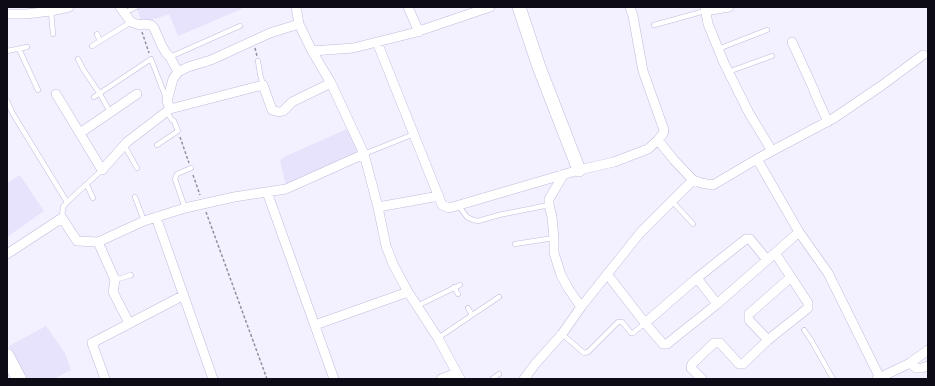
<!DOCTYPE html>
<html>
<head>
<meta charset="utf-8">
<style>
  body { margin:0 }
  #map { position:relative; width:935px; height:386px; overflow:hidden; background:#f3f1ff; font-family:"Archivo Narrow",sans-serif }
  canvas { display:block }
  .frame { position:absolute; inset:0; border:8px solid #0d0b15; pointer-events:none }
</style>
</head>
<body>
<div id="map">
<canvas width="935" height="386"></canvas>
<div class="frame"></div>
</div>
<script>
const ctx = document.querySelector('canvas').getContext('2d');
ctx.lineJoin = 'round';
function fill(path, color) {
  ctx.fillStyle = color;
  ctx.fill(path, 'evenodd');
}
function shape(rows) {
  const path = new Path2D();
  for (const r of rows) {
    path.moveTo(r[0], r[1]);
    for (let i = 2; i < r.length; i += 2) path.lineTo(r[i], r[i + 1]);
  }
  return path;
}
function trace(path, color, width, dash) {
  ctx.strokeStyle = color;
  ctx.lineWidth = width;
  ctx.lineCap = dash ? 'butt' : 'round';
  ctx.setLineDash(dash || []);
  ctx.stroke(path);
}
fill(shape([
  [136,7,241,7,242,9,178,36,169,14,155,19,154,18,152,22,141,20],
  [349,128,359,149,357,153,288,184,285,182,280,160,284,157],
  [20,175,44,211,7,237,7,183],
  [46,326,65,353,71,370,54,379,27,379,9,346]
]), '#e7e3fc');
const lane = shape([
  [51,11,53,34],
  [124,13,136,7],
  [654,25,705,11],
  [97,34,100,41],
  [92,46,131,22],
  [19,49,38,90],
  [718,49,767,30],
  [7,51,27,47],
  [170,57,240,26],
  [78,59,83,69,100,94,110,112],
  [258,61,260,74,263,85],
  [728,72,772,56],
  [94,97,151,59,166,98],
  [7,101,13,114,67,202],
  [124,145,137,168],
  [157,145,178,131,174,121,172,120,167,112],
  [364,154,414,134],
  [87,185,93,198],
  [135,197,144,221],
  [672,201,693,224],
  [458,205,467,217,473,220,478,221,499,215,549,205],
  [185,208,175,179,177,174,191,168],
  [62,218,63,207,67,202,102,170],
  [515,244,554,238],
  [115,280,131,275],
  [454,287,458,294],
  [417,306,460,285],
  [468,308,472,315],
  [804,330,811,340,833,379],
  [562,334,584,353,588,352,618,322,622,322,631,333,633,333,645,323],
  [438,338,499,297],
  [492,379,499,374]
]);
const street = shape([
  [120,7,131,22,140,25,143,24,151,25,154,28,162,46,166,53,170,57,178,72],
  [296,7,299,24,312,51,331,83,364,154,378,207,386,246,393,264,408,292,438,338,460,379],
  [408,7,419,32],
  [705,7,708,24,724,63,749,113,772,151],
  [705,11,729,7],
  [7,14,26,14,51,11,69,7],
  [377,42,442,205,449,208,579,170,614,162,648,149,658,140,663,134,664,130,643,71,633,16,630,7],
  [792,42,813,88,817,98,828,122],
  [312,51,353,48,413,33,490,7],
  [56,94,102,170,127,142,170,109,263,85,272,110,279,112,283,111,292,102,331,83],
  [170,109,167,101,173,79,178,72,188,67,211,60,270,33,299,24],
  [80,133,137,94],
  [658,140,674,160,693,180,701,183,713,185,757,159,834,118,881,86,923,55],
  [757,159,799,232,828,273,880,378],
  [564,174,549,199,549,205,552,217,554,238,554,253,561,275,568,288,581,307],
  [267,192,334,379],
  [378,207,439,196],
  [156,217,213,379],
  [98,242,115,280,113,292,129,323],
  [775,253,791,277,808,303,808,308,768,340,749,320,749,314,791,277],
  [7,254,62,218,77,241,98,242,144,221,185,208,234,197,286,189,364,154],
  [607,274,645,323,663,344,667,344,717,304,799,232],
  [697,278,717,304],
  [645,323,697,278,746,239,750,239,767,260],
  [315,325,408,292],
  [910,363,916,368,922,368,928,366],
  [105,379,92,343,184,295],
  [441,379,457,373],
  [524,379,536,363,562,334,581,307,640,233,693,180],
  [702,379,691,368,692,364,714,343,720,343,739,364,743,364,768,340],
  [877,379,910,363,928,350]
]);
const secondary = shape([
  [519,7,539,67,579,170]
]);
const primary = shape([
  [7,356,19,379]
]);
trace(lane, '#c0bbdc', 5.5);
trace(street, '#c0bbdc', 10);
trace(secondary, '#c0bbdc', 14);
trace(primary, '#c0bbdc', 15);
trace(shape([
  [142,32,149,53],
  [255,48,257,56],
  [180,137,189,163],
  [193,175,200,195],
  [206,212,267,379]
]), '#93919d', 1.5, [3, 2]);
trace(lane, '#fff', 4.5);
trace(street, '#fff', 9);
trace(secondary, '#fff', 13);
trace(primary, '#fff', 14);
</script>
</body>
</html>
